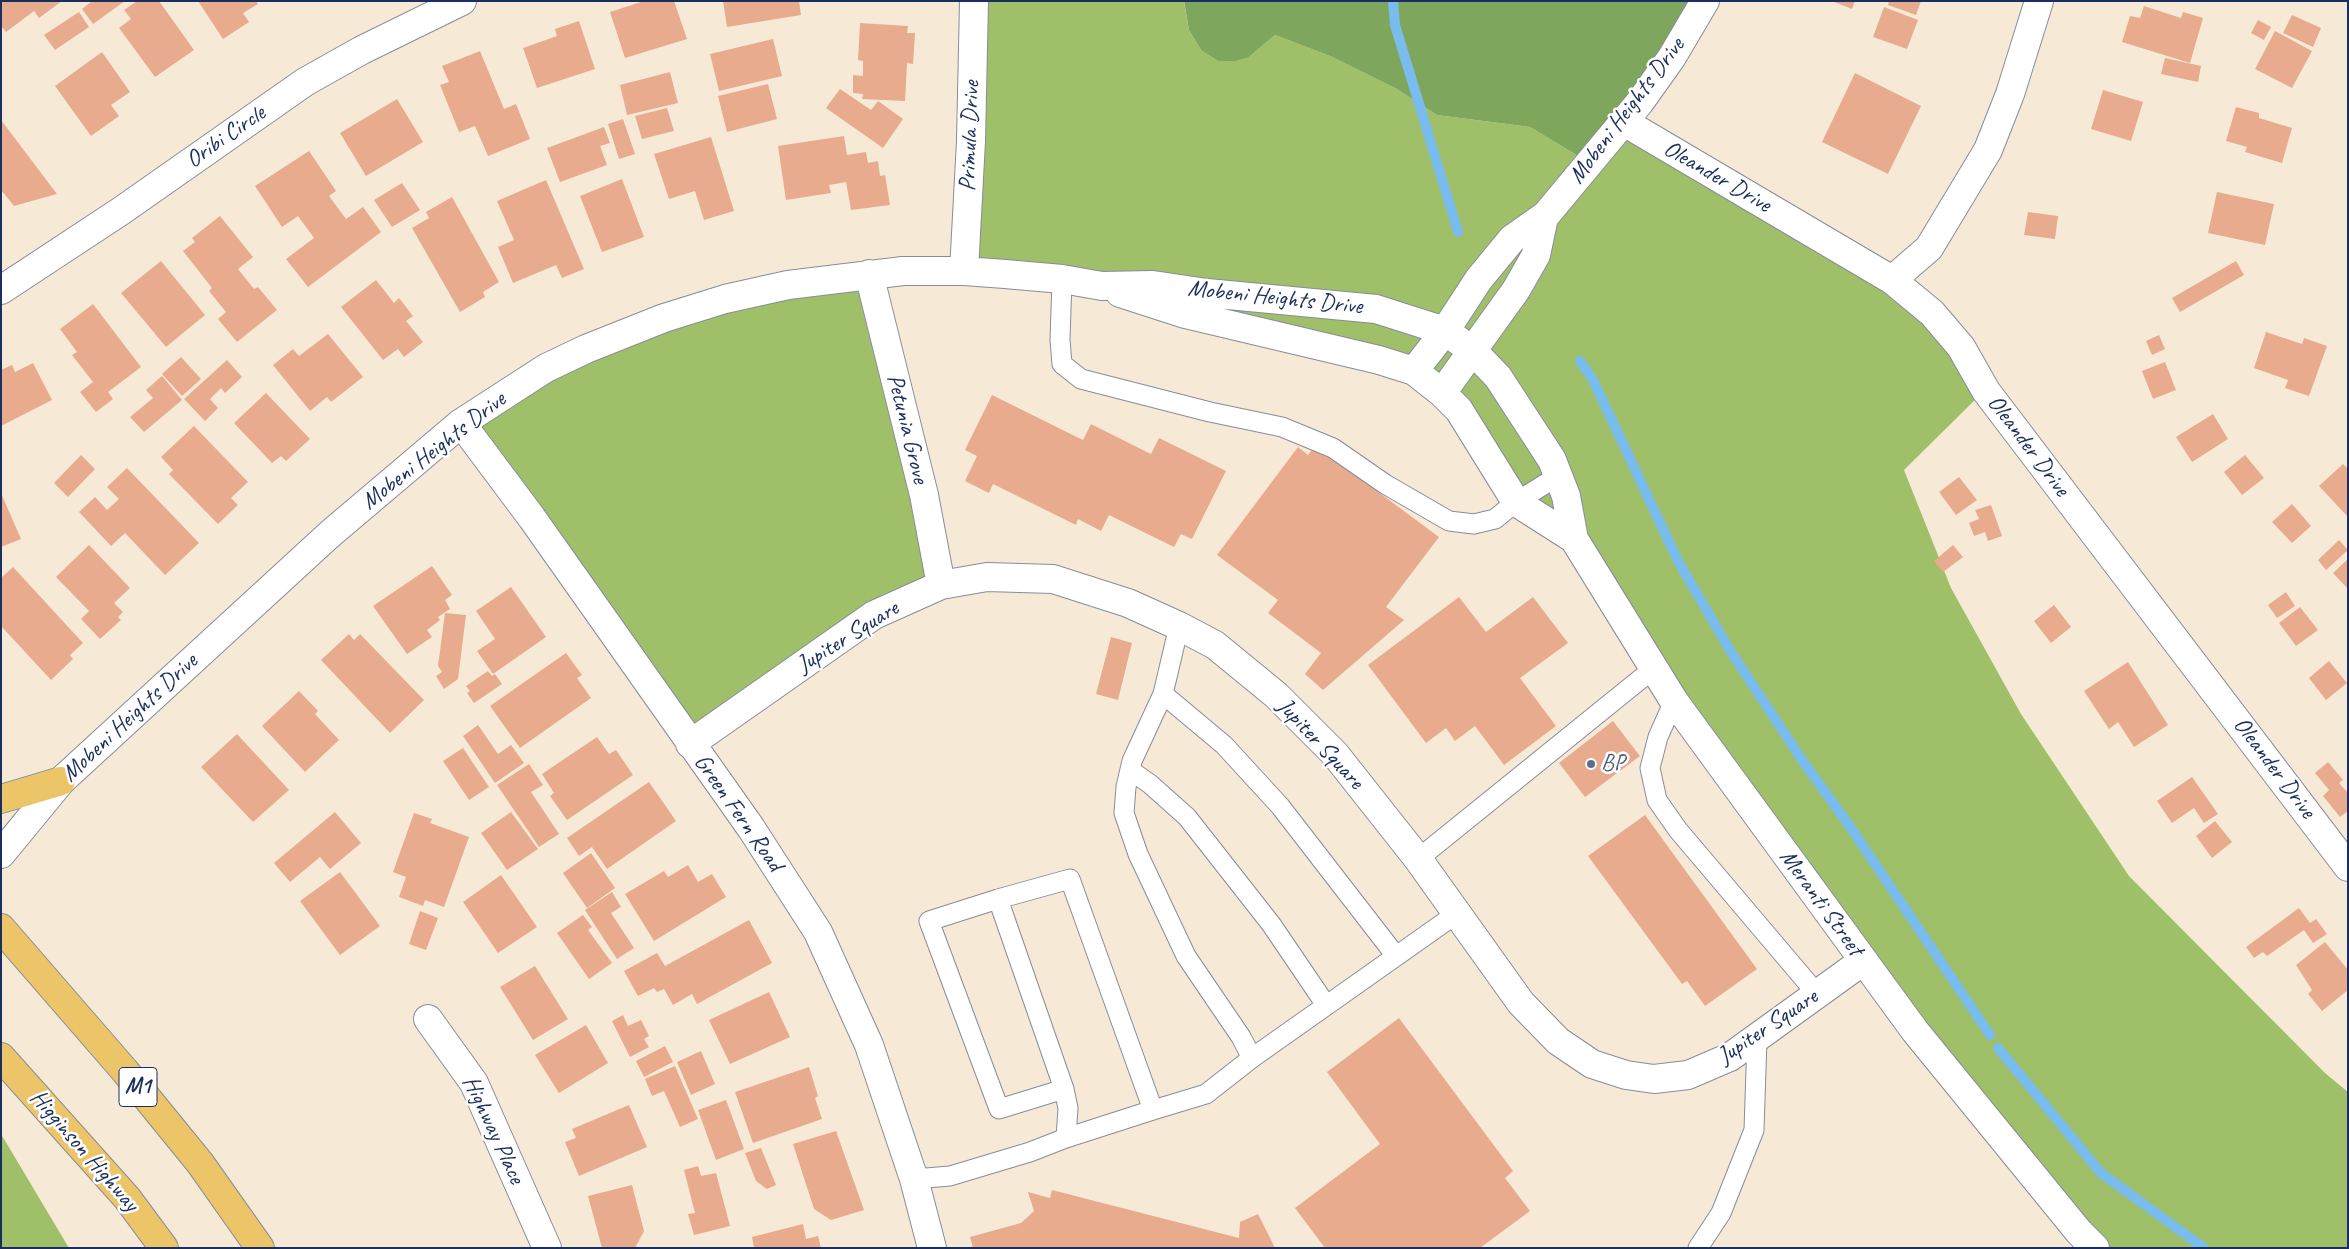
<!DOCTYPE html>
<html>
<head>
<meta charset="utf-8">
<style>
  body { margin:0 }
  #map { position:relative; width:2349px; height:1249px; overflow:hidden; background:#f6ead7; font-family:Caveat,sans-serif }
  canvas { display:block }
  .frame { position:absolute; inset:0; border:2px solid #1b2f5e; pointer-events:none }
</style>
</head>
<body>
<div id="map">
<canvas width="2349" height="1249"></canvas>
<div class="frame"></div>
</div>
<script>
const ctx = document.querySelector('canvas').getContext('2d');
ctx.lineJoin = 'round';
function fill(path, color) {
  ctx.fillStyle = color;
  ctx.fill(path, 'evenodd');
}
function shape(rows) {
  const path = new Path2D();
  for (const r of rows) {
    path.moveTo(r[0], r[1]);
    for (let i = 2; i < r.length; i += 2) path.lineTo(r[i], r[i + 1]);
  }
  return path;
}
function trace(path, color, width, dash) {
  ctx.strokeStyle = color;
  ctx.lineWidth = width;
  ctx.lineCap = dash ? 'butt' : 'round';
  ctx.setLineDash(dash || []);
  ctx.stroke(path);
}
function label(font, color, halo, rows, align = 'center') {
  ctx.font = font + ' Caveat,sans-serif';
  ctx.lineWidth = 5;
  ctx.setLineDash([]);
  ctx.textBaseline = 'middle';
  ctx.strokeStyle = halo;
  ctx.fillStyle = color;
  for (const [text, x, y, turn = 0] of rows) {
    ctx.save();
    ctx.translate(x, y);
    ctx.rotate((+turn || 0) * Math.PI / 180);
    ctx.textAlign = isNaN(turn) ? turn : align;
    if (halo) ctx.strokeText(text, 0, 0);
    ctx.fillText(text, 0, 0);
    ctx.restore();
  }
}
fill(shape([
  [972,1,1184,2,1189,30,1201,50,1249,57,1275,35,1330,56,1395,88,1437,115,1530,127,1588,162,1621,121,1892,281,1984,391,1904,470,1951,588,2021,714,2129,876,2325,1073,2348,1092,2348,1248,2093,1248,2078,1233,1590,569,1535,517,1440,392,1144,303,964,271],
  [868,274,939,584,690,743,461,423,586,350],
  [1,1134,69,1248,1,1248]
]), '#9fc069');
fill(shape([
  [1184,1,1691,1,1701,6,1588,162,1530,127,1437,115,1395,88,1330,56,1275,35,1249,57,1235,61,1219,61,1201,50,1189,30]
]), '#7fa65d');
trace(shape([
  [1393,1,1395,25,1458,232],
  [1580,361,1593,380,1678,561,1731,652,1802,760,1851,828,1990,1035],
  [1998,1048,2101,1173,2204,1248]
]), '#79bcee', 10);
fill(shape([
  [1,1,62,1,39,18,34,11,6,32,1,26],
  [92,1,125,1,93,24,82,9],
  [137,1,159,1,194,50,155,77,119,28,131,19,124,10],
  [198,1,256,1,258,4,243,13,249,22,223,39],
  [644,1,674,1,687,39,625,58,610,12],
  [723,1,799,1,801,15,727,27],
  [1832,1,1855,1,1852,9],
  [1889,1,1921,1,1916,15,1888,5],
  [2144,6,2181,18,2183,12,2203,18,2190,63,2122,42,2130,16,2140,18],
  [1884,7,1918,20,1907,49,1873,37],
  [79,12,89,27,55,50,44,35],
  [2292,15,2321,28,2313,47,2283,33],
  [2258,20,2271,27,2264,40,2251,33],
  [579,21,595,69,537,88,523,48,557,36,555,29],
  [860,23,908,26,907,33,915,33,913,64,907,63,905,101,862,99,863,94,853,93,853,75,863,76,863,61,858,60],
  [2275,31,2312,51,2292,88,2255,69],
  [773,39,782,76,719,91,710,54],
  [480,51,504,109,516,104,530,139,488,156,475,126,459,132,440,85,449,82,442,66],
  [102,52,130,92,111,105,119,116,91,136,55,86],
  [2165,58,2201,66,2198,82,2161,74],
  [670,72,678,103,627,115,620,85],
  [1855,73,1921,106,1888,174,1822,142],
  [768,84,777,119,727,132,718,96],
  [840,89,871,110,878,101,903,119,883,148,826,108],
  [2103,90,2143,102,2131,141,2091,129],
  [397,99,423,142,366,176,340,133],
  [2236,107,2259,113,2259,118,2292,128,2282,163,2245,152,2247,147,2226,141],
  [667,108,674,131,642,139,635,116],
  [623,119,635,154,619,159,608,124],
  [1,120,57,194,14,206,1,190],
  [604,127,610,143,600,146,607,165,560,182,547,148],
  [844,136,847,155,866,152,868,163,878,161,880,176,885,175,890,205,851,210,846,182,829,185,831,193,786,200,778,146],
  [711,137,734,211,704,220,695,191,669,199,654,154],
  [309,151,336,191,329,196,346,219,363,207,381,232,308,287,286,259,314,238,298,216,282,227,255,186],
  [622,179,644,237,602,252,580,196],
  [546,180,584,269,562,278,556,265,513,283,498,247,514,240,497,201],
  [402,183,420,210,392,227,374,200],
  [2217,192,2274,204,2265,245,2208,233],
  [452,197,499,282,483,292,485,297,460,312,412,228,429,218,426,212],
  [2028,212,2058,216,2055,239,2024,235],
  [220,216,253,257,238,269,254,289,258,287,277,310,237,342,218,319,226,312,209,291,212,288,183,251,195,242,192,238],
  [161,261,205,315,166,347,121,293],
  [2236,261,2244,275,2180,312,2172,298],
  [376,280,394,303,399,298,413,316,406,321,423,342,404,357,398,349,383,360,341,307],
  [93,304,141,367,108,392,113,399,96,412,80,392,93,382,72,355,77,352,60,329],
  [2266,332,2302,344,2304,338,2327,346,2309,396,2285,388,2288,380,2254,368],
  [328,334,363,377,331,402,327,397,310,411,273,365,293,349,299,356],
  [2159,335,2165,349,2152,355,2146,341],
  [181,357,201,379,182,396,162,374],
  [227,360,242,377,225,393,221,388,210,399,218,408,205,421,184,399],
  [2165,362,2176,390,2153,399,2142,371],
  [33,363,52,400,1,426,1,370,12,365,15,372],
  [162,376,182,400,144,432,130,417,153,398,146,390],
  [266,393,310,439,286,461,281,456,272,463,234,423],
  [992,395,1083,440,1091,424,1151,454,1159,438,1226,471,1192,539,1181,534,1174,547,1109,515,1101,531,1078,519,1076,525,993,484,989,493,965,481,977,456,965,450],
  [2213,414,2228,439,2192,462,2176,437],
  [194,426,248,482,231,498,238,505,218,524,169,474,173,470,161,457],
  [1315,445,1439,537,1386,607,1404,620,1323,690,1305,674,1321,653,1268,613,1278,600,1217,555,1298,447,1308,455],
  [81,455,95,469,68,497,54,483],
  [2245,455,2264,478,2242,495,2224,472],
  [2343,464,2348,469,2348,517,2319,486],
  [127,468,199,543,165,575,125,533,111,546,79,512,95,497,107,510,119,499,107,487],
  [1959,477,1977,500,1956,515,1939,492],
  [1,493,21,539,1,547],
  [2292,504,2311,526,2292,543,2272,522],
  [1991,505,2002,536,1988,541,1985,532,1974,536,1969,523,1979,519,1975,510],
  [2339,540,2348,550,2326,570,2318,560],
  [89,545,130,588,114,603,123,612,118,617,121,620,100,639,81,619,89,611,56,577],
  [1953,545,1963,557,1943,572,1934,561],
  [2348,559,2348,589,2333,573],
  [432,566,452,595,445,600,450,609,438,617,440,620,427,630,432,637,407,654,373,606],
  [13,567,83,643,70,655,73,659,51,680,1,626,1,578],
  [511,587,546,637,493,674,477,651,495,639,476,611],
  [2286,592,2295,606,2277,618,2268,605],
  [1459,597,1486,632,1533,597,1568,643,1520,678,1556,726,1504,765,1475,726,1455,741,1446,728,1426,743,1368,665],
  [2054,605,2071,627,2051,643,2034,621],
  [2300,607,2318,630,2296,646,2279,623],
  [445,613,466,615,458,679,444,689,436,676,442,672,438,666],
  [349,634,354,640,360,634,424,700,390,733,321,660],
  [1111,637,1132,643,1118,700,1096,694],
  [566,653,582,675,577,678,591,698,520,748,490,706],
  [2329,661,2347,683,2326,700,2309,678],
  [2128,662,2168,725,2134,747,2118,722,2109,729,2084,691],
  [488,671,492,676,495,674,502,684,474,703,467,693,470,691,466,686],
  [299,691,318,711,315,714,339,740,305,772,262,726],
  [1613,721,1640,756,1585,797,1559,763],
  [478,725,498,754,511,745,524,763,495,783,463,736],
  [237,734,289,790,253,822,201,767],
  [597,737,609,754,616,750,633,775,567,820,550,796,554,793,542,774],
  [463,748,489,787,469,800,443,761],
  [2328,762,2343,780,2339,783,2348,793,2348,811,2340,817,2323,796,2329,790,2315,773],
  [529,764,543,785,531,792,559,834,539,847,497,785],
  [2192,777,2218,814,2204,823,2194,808,2172,823,2157,801],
  [649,782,676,821,607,869,592,847,579,856,567,838],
  [335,812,361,843,330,869,320,857,290,882,274,863],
  [511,812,538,849,507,870,481,833],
  [414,813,432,819,430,823,469,837,444,907,425,900,423,906,399,897,406,877,393,872],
  [1645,815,1757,969,1705,1006,1687,981,1682,984,1588,856],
  [2215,821,2232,842,2212,858,2196,836],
  [591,853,615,888,587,908,563,873],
  [688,865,698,882,712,874,726,897,654,941,625,894,664,871,668,877],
  [340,872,380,926,340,955,300,901],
  [501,875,537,927,498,953,463,902],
  [612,892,621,907,611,913,634,948,617,959,585,910],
  [2299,908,2310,923,2316,919,2327,934,2313,943,2304,930,2267,956,2263,952,2254,958,2246,947],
  [420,911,438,918,426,950,409,944],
  [583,915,592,927,588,930,612,963,589,979,557,933],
  [749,920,772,963,697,1004,692,994,673,1005,664,989,657,992,654,988,638,996,624,971,657,953,665,966],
  [2325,942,2348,970,2348,990,2322,1011,2308,994,2312,990,2296,965],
  [535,966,568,1019,533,1040,500,987],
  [769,992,790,1037,730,1064,709,1020],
  [623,1015,628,1026,641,1020,649,1036,644,1039,649,1047,630,1057,612,1021],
  [1399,1018,1513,1171,1505,1178,1530,1211,1480,1248,1325,1248,1295,1208,1380,1144,1327,1072],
  [586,1025,608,1063,559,1093,535,1055],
  [665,1046,673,1062,644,1077,636,1061],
  [701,1051,715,1084,691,1095,677,1062],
  [675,1066,698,1119,680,1127,664,1091,652,1096,645,1079],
  [809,1067,818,1096,815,1098,822,1119,753,1143,735,1092],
  [726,1100,744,1149,716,1160,698,1110],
  [629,1105,647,1147,579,1176,565,1142,576,1138,572,1129],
  [836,1131,864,1210,831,1220,814,1209,793,1144],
  [761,1148,776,1185,767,1189,756,1181,745,1153],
  [698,1166,701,1176,716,1173,730,1226,694,1235,688,1214,695,1213,684,1170],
  [632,1185,644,1231,635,1248,602,1248,588,1196],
  [1052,1190,1239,1238,1240,1222,1258,1214,1275,1248,973,1248,970,1237,1021,1223,1034,1211,1028,1192,1050,1198],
  [803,1224,806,1239,818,1236,821,1248,754,1248,752,1237]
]), '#e8ab8e');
const service = shape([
  [1062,279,1060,340,1062,364,1081,379,1210,412,1282,427,1333,448,1385,484,1449,521,1474,524,1495,519,1516,502,1558,476],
  [1179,626,1163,694,1132,761,1126,787,1124,813,1138,854,1186,956,1241,1037,1252,1058,1456,914],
  [1163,694,1224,745,1280,806,1396,956],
  [1674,701,1658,737,1650,768,1657,800,1678,830,1817,994],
  [1130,770,1150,784,1187,817,1271,924,1326,1005],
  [1418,859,1653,669],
  [998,899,929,921,999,1109,1064,1089],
  [1153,1110,1206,1094,1252,1058],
  [914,1179,950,1176,1030,1152,1066,1138,1068,1108,1064,1089,998,899,1070,879,1153,1110,1066,1138],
  [1698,1248,1721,1213,1754,1130,1757,1039]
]);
const minor = shape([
  [1624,122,1892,280,1932,313,1961,347,1986,391,2348,867],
  [964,271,971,141,974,1],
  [869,274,924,495,941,585],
  [1892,280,1929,248,1988,150,2010,94,2039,1],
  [1,290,121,211,305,82,362,50,462,1],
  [1120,293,1185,314,1379,360,1414,371,1442,393,1459,410,1516,502,1574,539],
  [1414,371,1445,331,1479,279,1512,239,1546,215,1640,102,1672,57,1705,1],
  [1442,393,1516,290,1536,255,1544,217],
  [461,423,532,518,751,828,818,932,869,1045,914,1179,932,1248],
  [690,744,874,615,941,585,987,577,1053,579,1128,603,1179,626,1215,645,1276,695,1335,754,1418,859,1521,1003,1558,1041,1592,1064,1626,1075,1654,1079,1688,1075,1730,1057,1863,961],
  [1,854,61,781,330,534,461,423,546,368,586,349,664,318,725,299,788,285,903,271,964,271,1005,274,1062,279,1102,286,1153,285,1207,293,1376,309,1445,331,1473,351,1498,377,1552,460,1566,496,1574,539,1674,701,1915,1031,2079,1232,2095,1248],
  [428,1019,474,1083,547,1248]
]);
const trunk = shape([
  [1,799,61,781],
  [1,928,125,1071,200,1163,260,1248],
  [1,1057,127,1198,164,1248]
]);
trace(service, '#888c9a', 21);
trace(minor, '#888c9a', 30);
trace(trunk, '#888c9a', 30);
trace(service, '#fff', 19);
trace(minor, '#fff', 28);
trace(trunk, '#ecc569', 28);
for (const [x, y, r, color] of [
  [1591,764,5,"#5c6f8a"]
]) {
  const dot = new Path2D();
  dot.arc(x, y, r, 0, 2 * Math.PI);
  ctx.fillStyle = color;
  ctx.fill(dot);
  trace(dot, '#fff', 2);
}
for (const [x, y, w] of [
  [138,1087,38]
]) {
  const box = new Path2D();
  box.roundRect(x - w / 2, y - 19.5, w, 39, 4);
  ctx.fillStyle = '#fff';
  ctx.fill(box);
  trace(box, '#1b2f5e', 1);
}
label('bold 22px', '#1b2f5e', null, [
  ["M1",138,1087]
]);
label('24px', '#1b2f5e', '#fff', [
  ["Mobeni Heights Drive",1627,111,-53],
  ["Primula Drive",970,136,-88],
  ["Oribi Circle",226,137,-35],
  ["Oleander Drive",1717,177,30],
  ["Mobeni Heights Drive",1275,298,6],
  ["Petunia Grove",907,429,76],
  ["Oleander Drive",2028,446,53],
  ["Mobeni Heights Drive",434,451,-38],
  ["Jupiter Square",848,637,-32],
  ["Mobeni Heights Drive",130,718,-43],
  ["Jupiter Square",1320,744,47],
  ["Oleander Drive",2274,768,53],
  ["Green Fern Road",738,813,55],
  ["Meranti Street",1821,903,54],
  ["Jupiter Square",1768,1027,-34],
  ["Highway Place",493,1130,65],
  ["Higginson Highway",84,1151,49]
]);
label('24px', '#4e5e75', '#fff', [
  ["BP",1601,764]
], 'left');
</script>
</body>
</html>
